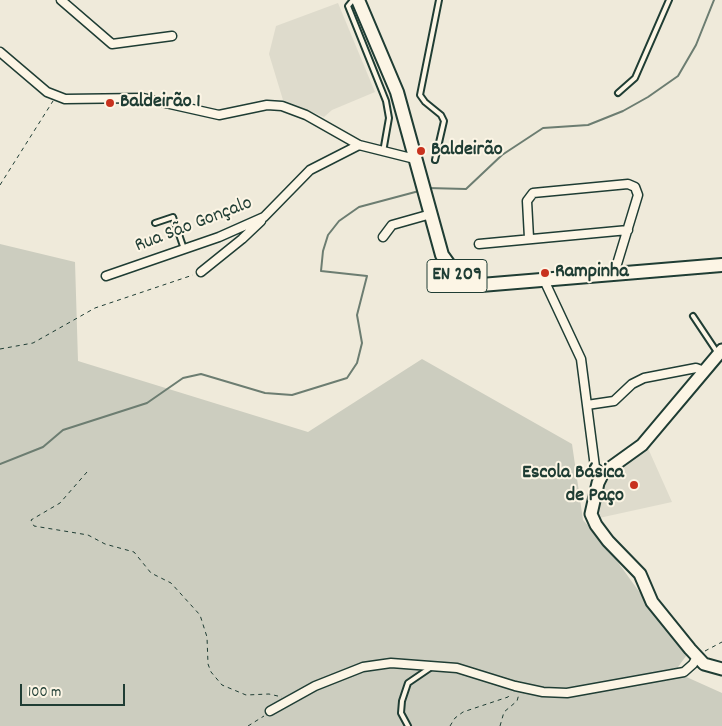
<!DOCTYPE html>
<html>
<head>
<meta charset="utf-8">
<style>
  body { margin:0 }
  #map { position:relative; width:722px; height:726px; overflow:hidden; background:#efeada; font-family:Dekko,sans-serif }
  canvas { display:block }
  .scale { position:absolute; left:20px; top:684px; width:105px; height:22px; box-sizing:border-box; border:2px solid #1f3d34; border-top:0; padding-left:6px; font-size:15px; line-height:18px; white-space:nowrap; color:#1f3d34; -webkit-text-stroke:4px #fcf5e5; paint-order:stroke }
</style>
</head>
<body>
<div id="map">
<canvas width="722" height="726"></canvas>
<div class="scale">100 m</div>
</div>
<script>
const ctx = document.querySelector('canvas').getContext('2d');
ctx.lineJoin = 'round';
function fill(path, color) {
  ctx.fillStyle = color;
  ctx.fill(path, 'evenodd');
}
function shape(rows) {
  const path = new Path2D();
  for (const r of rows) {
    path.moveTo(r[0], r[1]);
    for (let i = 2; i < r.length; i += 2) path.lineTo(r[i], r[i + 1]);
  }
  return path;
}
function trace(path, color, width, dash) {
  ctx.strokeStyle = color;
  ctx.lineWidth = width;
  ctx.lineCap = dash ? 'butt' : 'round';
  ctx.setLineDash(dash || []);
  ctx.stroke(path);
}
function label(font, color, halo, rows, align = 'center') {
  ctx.font = font + ' Dekko,sans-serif';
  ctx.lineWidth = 4;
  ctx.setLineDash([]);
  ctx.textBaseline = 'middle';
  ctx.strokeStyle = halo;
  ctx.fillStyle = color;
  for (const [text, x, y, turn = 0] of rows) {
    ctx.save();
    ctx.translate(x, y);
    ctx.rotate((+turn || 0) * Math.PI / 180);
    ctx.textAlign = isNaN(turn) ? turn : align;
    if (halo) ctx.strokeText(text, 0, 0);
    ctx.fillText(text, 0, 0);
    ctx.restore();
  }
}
fill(shape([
  [338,3,375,92,332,110,324,117,283,100,269,54,276,26],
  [647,446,672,502,599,518,597,507,600,492,606,478,637,456,637,454]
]), '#dedbcc');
fill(shape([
  [0,244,75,262,78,361,308,432,422,359,572,444,583,520,604,543,648,604,689,652,678,667,682,675,722,693,722,726,0,726]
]), '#cccdbf');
trace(shape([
  [428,188,466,189,502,155,543,128,588,125,623,111,648,97,678,76,696,45,714,0],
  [0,464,43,447,63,430,147,403,183,378,201,374,265,393,292,395,347,378,357,363,362,343,357,315,367,276,321,271,323,251,328,235,339,221,359,207,419,191]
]), '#6c7d71', 2);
const lane = shape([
  [353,0,348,6,386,101,389,118,383,152],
  [618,93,635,78,669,0],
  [435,160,444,121,441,115,425,102,420,95,439,0],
  [155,223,173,217,184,249],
  [693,316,717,352],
  [408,726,401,713,402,701,408,683,430,668]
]);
const street = shape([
  [61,0,112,44,172,36],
  [0,52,47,92,65,99,143,98,219,115,267,105,282,106,306,115,359,145,415,159],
  [383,237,392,225,431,214],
  [529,238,527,201,533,193,628,184,635,187,638,195,614,274],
  [479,244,628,230],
  [201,272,242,239,261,221],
  [106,276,219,237,264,217,310,170,359,145],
  [544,280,581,359,595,467,603,473],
  [587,405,614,401,632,384,644,378,696,368,704,371],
  [270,711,315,686,363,667,391,663,457,668,515,686,543,692,567,693,684,672,693,664,697,657]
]);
const secondary = shape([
  [722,350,642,445,603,473,598,483,591,514,596,525,608,541,640,574,652,602,690,649,704,664,722,669]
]);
const primary = shape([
  [358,0,397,92,442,255,457,276,465,282,481,285,722,265]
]);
trace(lane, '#1f3d34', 8);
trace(street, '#1f3d34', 11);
trace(secondary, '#1f3d34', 15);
trace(primary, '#1f3d34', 16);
trace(shape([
  [0,185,53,101],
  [0,349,33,343,95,308,193,275],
  [87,472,60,503,31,520,34,526,88,535,105,544,134,552,151,573,171,583,200,615,207,637,208,664,211,672,222,685,246,695,269,694,282,697],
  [705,651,722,642],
  [248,726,264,716],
  [450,726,455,718,463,712,508,697,511,693],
  [500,726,504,712,517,701,519,694]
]), '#1f3d34', 1, [4, 4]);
trace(lane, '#fcf5e5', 4);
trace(street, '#fcf5e5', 8);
trace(secondary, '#fcf5e5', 11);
trace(primary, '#fcf5e5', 12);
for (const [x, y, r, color] of [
  [110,103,5,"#c8321e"],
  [421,151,5,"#c8321e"],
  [545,273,5,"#c8321e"],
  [634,485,5,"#c8321e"]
]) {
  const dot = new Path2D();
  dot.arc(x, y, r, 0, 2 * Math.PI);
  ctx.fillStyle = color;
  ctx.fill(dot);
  trace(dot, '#fcf5e5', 2);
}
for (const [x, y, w] of [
  [457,276,60]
]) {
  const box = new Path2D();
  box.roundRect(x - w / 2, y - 16.5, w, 33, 4);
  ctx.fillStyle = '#fcf5e5';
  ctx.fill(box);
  trace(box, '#1f3d34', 1);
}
label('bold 19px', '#1f3d34', null, [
  ["EN 209",457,276]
]);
label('bold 20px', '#1f3d34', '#fcf5e5', [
  ["Baldeirão 1",120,103],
  ["Baldeirão",431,151],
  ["Rampinha",555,273],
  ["Escola Básica",624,474,"right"],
  ["de Paço",624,497,"right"]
], 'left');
label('20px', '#1f3d34', '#fcf5e5', [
  ["Rua São Gonçalo",194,226,-21]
]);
</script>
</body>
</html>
